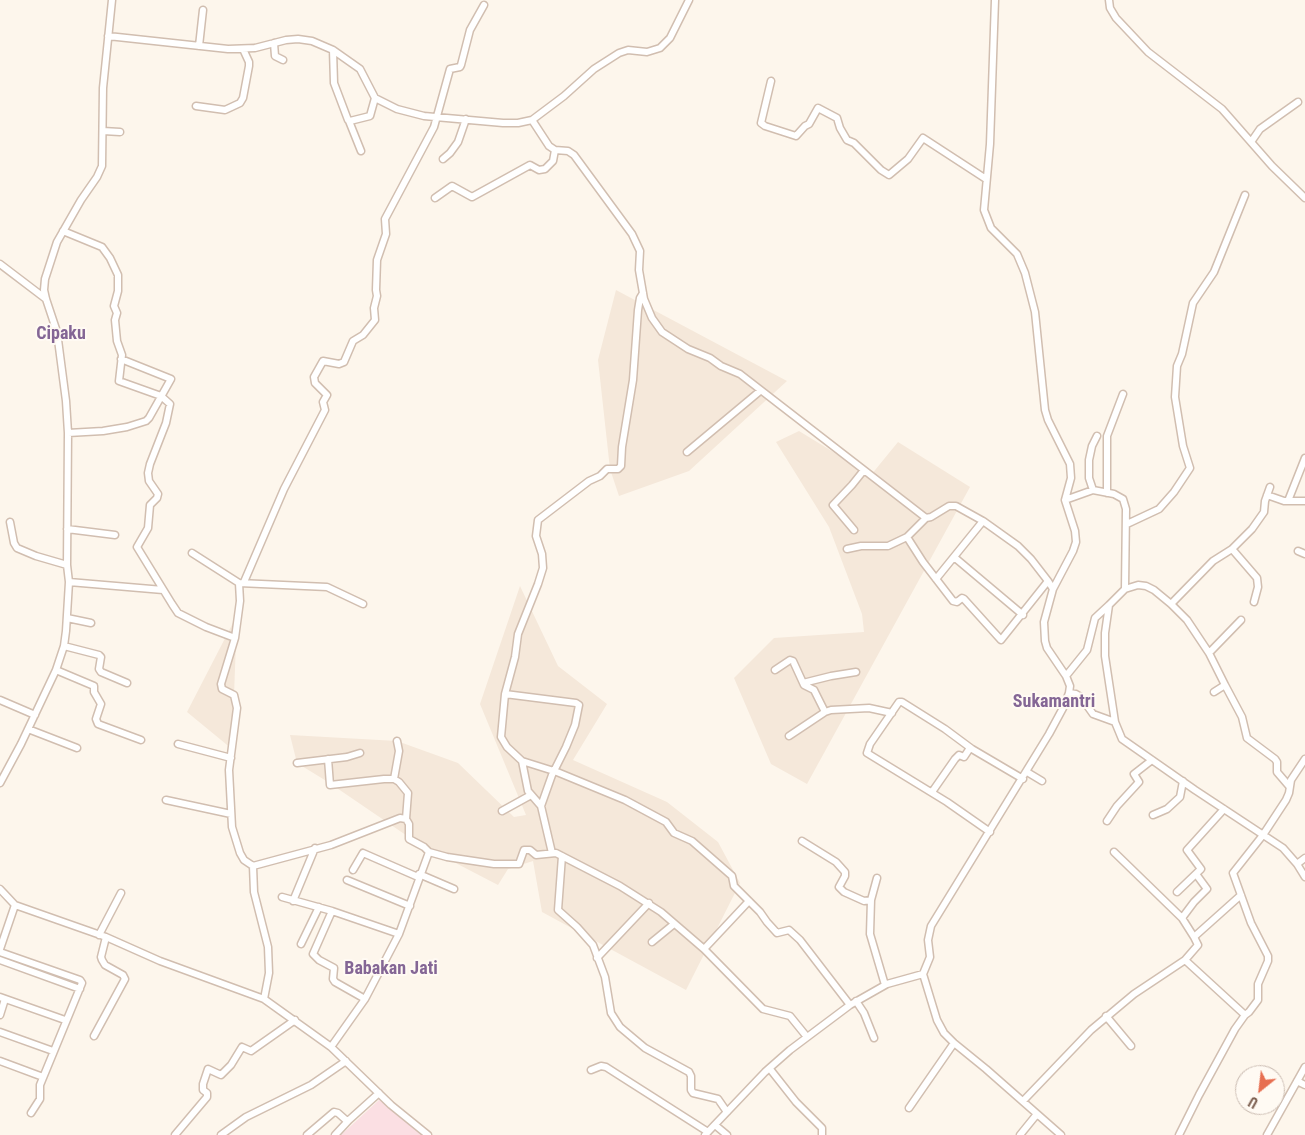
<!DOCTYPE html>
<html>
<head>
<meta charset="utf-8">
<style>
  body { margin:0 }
  #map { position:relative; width:1305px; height:1135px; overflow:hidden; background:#fdf6ec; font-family:"Roboto Condensed",sans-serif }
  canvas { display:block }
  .north { position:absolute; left:1235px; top:1065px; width:50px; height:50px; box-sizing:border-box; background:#fffaf3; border:1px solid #cabbb1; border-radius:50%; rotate:209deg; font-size:14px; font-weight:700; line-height:20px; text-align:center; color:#7a5c4d }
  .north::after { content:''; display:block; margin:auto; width:18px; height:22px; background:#e76f51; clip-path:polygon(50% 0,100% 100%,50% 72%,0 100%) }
</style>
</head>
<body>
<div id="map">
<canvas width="1305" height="1135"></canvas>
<div class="north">U</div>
</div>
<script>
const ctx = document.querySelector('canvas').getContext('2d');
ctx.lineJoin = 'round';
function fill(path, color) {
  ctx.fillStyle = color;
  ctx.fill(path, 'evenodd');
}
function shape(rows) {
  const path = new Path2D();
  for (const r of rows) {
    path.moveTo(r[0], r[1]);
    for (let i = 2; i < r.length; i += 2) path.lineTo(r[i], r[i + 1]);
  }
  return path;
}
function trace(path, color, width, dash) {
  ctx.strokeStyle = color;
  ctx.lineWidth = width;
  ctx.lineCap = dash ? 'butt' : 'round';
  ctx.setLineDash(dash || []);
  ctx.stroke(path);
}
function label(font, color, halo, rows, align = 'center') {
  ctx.font = font + ' "Roboto Condensed",sans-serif';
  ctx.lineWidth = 4;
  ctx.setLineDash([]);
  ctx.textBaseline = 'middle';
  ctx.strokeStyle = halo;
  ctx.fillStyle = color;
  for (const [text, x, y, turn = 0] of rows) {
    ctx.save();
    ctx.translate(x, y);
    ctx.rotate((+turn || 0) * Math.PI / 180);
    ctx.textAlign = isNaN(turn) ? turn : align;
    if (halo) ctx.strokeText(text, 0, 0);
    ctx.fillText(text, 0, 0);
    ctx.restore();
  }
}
fill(shape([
  [616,290,787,381,689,471,619,496,610,469,598,360],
  [799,431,871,475,898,442,970,487,807,784,771,764,734,678,774,638,864,632,862,614,829,527,776,442],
  [520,586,558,666,607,704,573,760,667,802,718,842,740,883,686,990,542,912,533,861,508,869,498,885,419,844,328,782,297,763,290,735,397,741,458,763,514,817,526,815,480,704],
  [237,615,232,749,187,712]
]), '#f5e8da');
fill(shape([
  [379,1100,427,1135,341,1135]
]), '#fbdfe3');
const minor = shape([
  [995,0,990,144,984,210,991,228,1017,254,1025,273,1035,312,1045,410,1048,420,1070,464,1071,478,1065,500,1075,531,1076,542,1073,551,1053,589,1044,622,1045,641,1047,648,1066,676,1070,686,1069,693,1063,708,1049,734,931,926,928,940,930,957,923,974,937,1020,944,1033,954,1043,986,1069,1061,1135],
  [1109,0,1110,8,1116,18,1148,52,1222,109,1272,166,1305,198],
  [108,36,228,49,255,48,286,40,298,39,312,41,333,50,360,69,375,98,397,109,424,116,503,123,518,123,532,120,549,146,555,150,568,151,574,155,632,234,640,251,639,270,644,299,652,318,662,332,688,349,710,358,721,366,740,374,926,518],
  [274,43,275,56,283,60],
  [199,46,203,10],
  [333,50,334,83,348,120,350,121,370,116,375,98],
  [771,81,761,123,765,126,796,136,805,126,809,124,818,108,837,118,840,128,847,140,854,143,881,170,889,175,908,159,923,138,986,179],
  [196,106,225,110,240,103,243,98,249,66,249,62,243,49],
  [532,120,564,96,594,69,619,53,628,50,647,52,660,48,670,38,689,0],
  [349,121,361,151],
  [103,131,120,132],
  [1251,142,1260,129,1298,102],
  [443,159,450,153,458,142,466,119],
  [435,198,452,186,472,197,530,165,539,170,545,169,553,161,555,150],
  [63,231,102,247,110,258,118,275,118,291,114,306,117,313,115,320,117,341,122,355,119,381,161,396,170,404,166,423,150,464,148,473,149,481,158,494,157,498,150,505,148,528,137,547,172,604,178,613,206,627,235,638,221,684,222,689,234,695,237,708,229,770,232,827,240,853,244,860,253,866,331,845,400,818,406,819],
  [0,264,46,299],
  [68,433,103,431,127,427,146,421,149,418,171,379,121,359],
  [687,452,760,391],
  [1093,490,1089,478,1089,460,1092,446,1097,436],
  [1107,493,1107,436,1123,394],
  [1267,495,1284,501,1305,501],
  [1065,500,1093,490,1114,494,1123,499,1126,509,1125,589],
  [1288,501,1305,458],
  [10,522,14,543,17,548,36,556,67,565],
  [1127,524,1159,509,1174,492,1190,468,1183,446,1175,397,1177,366,1182,354,1193,303,1214,272,1245,195],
  [67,529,115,535],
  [854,530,833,505,852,485,864,470],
  [847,549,861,546,888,546,907,537],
  [1232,549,1257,578,1258,587,1254,602],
  [1298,551,1305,554],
  [192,553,239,583],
  [954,557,1023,615],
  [936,579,983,521],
  [1048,581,1001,640,964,599,962,598,957,602,953,601,923,562,907,537,926,518,931,517,949,506,956,506,983,521,1018,546,1031,559,1048,581,1053,589],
  [69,582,163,590],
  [244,582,284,489,325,410,323,402,327,395,315,383,314,377,323,361,339,364,344,362,353,341,363,335,375,320,374,308,377,296,376,290,377,260,386,234,385,219,434,127,450,69,460,67,461,65,470,30,484,5],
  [1171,604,1213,561,1232,549,1252,529,1264,512,1265,501,1270,487],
  [67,618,91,623],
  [1241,620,1209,653,1187,620,1171,604,1154,590,1146,586,1138,585,1125,589,1109,605,1105,633,1105,656,1115,722,1122,739,1195,790,1283,848,1297,864,1305,877],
  [235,638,240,601,239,583,327,587,363,604],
  [64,646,99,655,101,657,99,669,101,672,127,683],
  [1209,653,1225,685,1214,692],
  [56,670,94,686,94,692,101,704,96,719,98,724,141,740],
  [775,670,790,660,793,661,804,685,814,690,825,712],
  [1066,676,1087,650,1095,618,1109,605],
  [803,683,831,676,856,672],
  [1225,685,1242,717,1247,738,1275,759,1277,762,1277,772,1289,786],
  [1069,693,1076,694,1081,697,1093,714,1115,722],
  [505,694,576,703,579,705,575,725,566,747,552,775,541,806],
  [0,700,35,715],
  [28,729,77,748],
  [789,736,825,712,831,710,869,708,892,713],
  [178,744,231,758],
  [328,759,330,785,384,779,394,779,399,782,408,793,406,819,409,824,409,839,424,847,429,852,447,857,494,864,519,864,524,850,530,850,536,855,556,853,620,886,661,912,704,949,763,1009,790,1016,807,1037],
  [522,761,557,772,625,800,666,822,674,833,692,841,732,876,734,886,760,912,767,922,777,933,789,930,800,940,850,1005],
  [297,763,347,757,360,753],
  [1027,772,1042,781],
  [394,779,399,751,397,741],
  [0,783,21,744,56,670,64,646,66,631,69,582,67,565,68,433,66,401,57,332,46,299,44,290,45,279,57,242,81,200,97,177,102,166,103,88,112,0],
  [932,792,955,759,959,755,964,757,970,748],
  [166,800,231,814],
  [502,811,531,795],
  [1153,815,1167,809,1180,797,1183,781],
  [1107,821,1117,806,1139,782,1134,774,1152,760],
  [990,832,947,802,867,753,870,744,899,702,902,702,945,729,972,749,1023,779],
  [802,841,836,862,845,872,845,876,839,887,844,892,864,901,871,900],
  [1114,852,1182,918],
  [552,853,541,806,528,791,522,761,507,747,501,737,505,694,515,657,518,634,538,584,543,568,542,554,536,536,538,520,589,481,600,476,607,469,618,469,621,466,622,447,633,380,638,310,640,298,643,293],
  [562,856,558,910,577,927,593,945,605,977,611,1013,620,1027,645,1048,689,1072,691,1076,691,1090,693,1093,718,1099,727,1112],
  [1297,864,1305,858],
  [253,866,254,892,268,947,269,973,264,999],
  [353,870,363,853,418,877],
  [419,874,454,889],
  [877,878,871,900,870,934,885,985],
  [347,880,410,906],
  [0,889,15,905,106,937,160,961,264,999,331,1047,391,1105,428,1135],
  [1177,892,1201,869,1187,850,1224,809],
  [282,897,332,911,399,934,365,999,331,1047],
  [293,901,315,848],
  [332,911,313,954,319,960,334,968,333,979,335,982,365,999],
  [399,934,429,852],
  [99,935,121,893],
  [1194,937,1182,918,1194,902,1207,889,1196,874],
  [652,942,674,924],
  [301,944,319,907],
  [0,949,15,905],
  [704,949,749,901],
  [0,952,80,980,82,983,40,1085,40,1099,31,1113],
  [597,958,649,903],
  [0,960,80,989],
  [1185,960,1198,945,1194,937,1241,895],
  [0,997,65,1020],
  [856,1001,864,1013,874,1038],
  [0,1015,5,999],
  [1106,1016,1131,1046],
  [0,1032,53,1051],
  [94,1036,125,979,123,975,105,965,102,960,101,957,106,937],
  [0,1061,43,1077],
  [770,1069,796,1102,822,1128,822,1135],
  [591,1070,601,1066,606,1067,708,1132],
  [1297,1081,1305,1085],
  [1023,1101,1091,1030,1134,994,1185,960,1245,1015,1249,1012,1258,1000,1258,984,1268,961,1268,956,1251,923,1233,873,1263,835,1286,800,1289,793,1291,780,1305,759],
  [909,1108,954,1043],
  [715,1125,727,1135],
  [175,1135,207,1097,207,1093,203,1090,203,1084,208,1069,221,1075,231,1065,242,1047,251,1051,295,1020],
  [221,1135,246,1117,311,1085,346,1061],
  [307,1135,334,1112,338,1113,347,1121],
  [335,1135,349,1120,379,1093],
  [705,1135,765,1072,790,1050,850,1005,887,984,923,974],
  [1020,1135,1037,1114],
  [1179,1135,1199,1095,1235,1029,1245,1015],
  [1267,1135,1305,1067]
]);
trace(minor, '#d1beb0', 9);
trace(minor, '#fff', 6);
label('bold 18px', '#846695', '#fffaf3', [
  ["Cipaku",61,334],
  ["Sukamantri",1054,702],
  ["Babakan Jati",391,969]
]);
</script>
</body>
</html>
